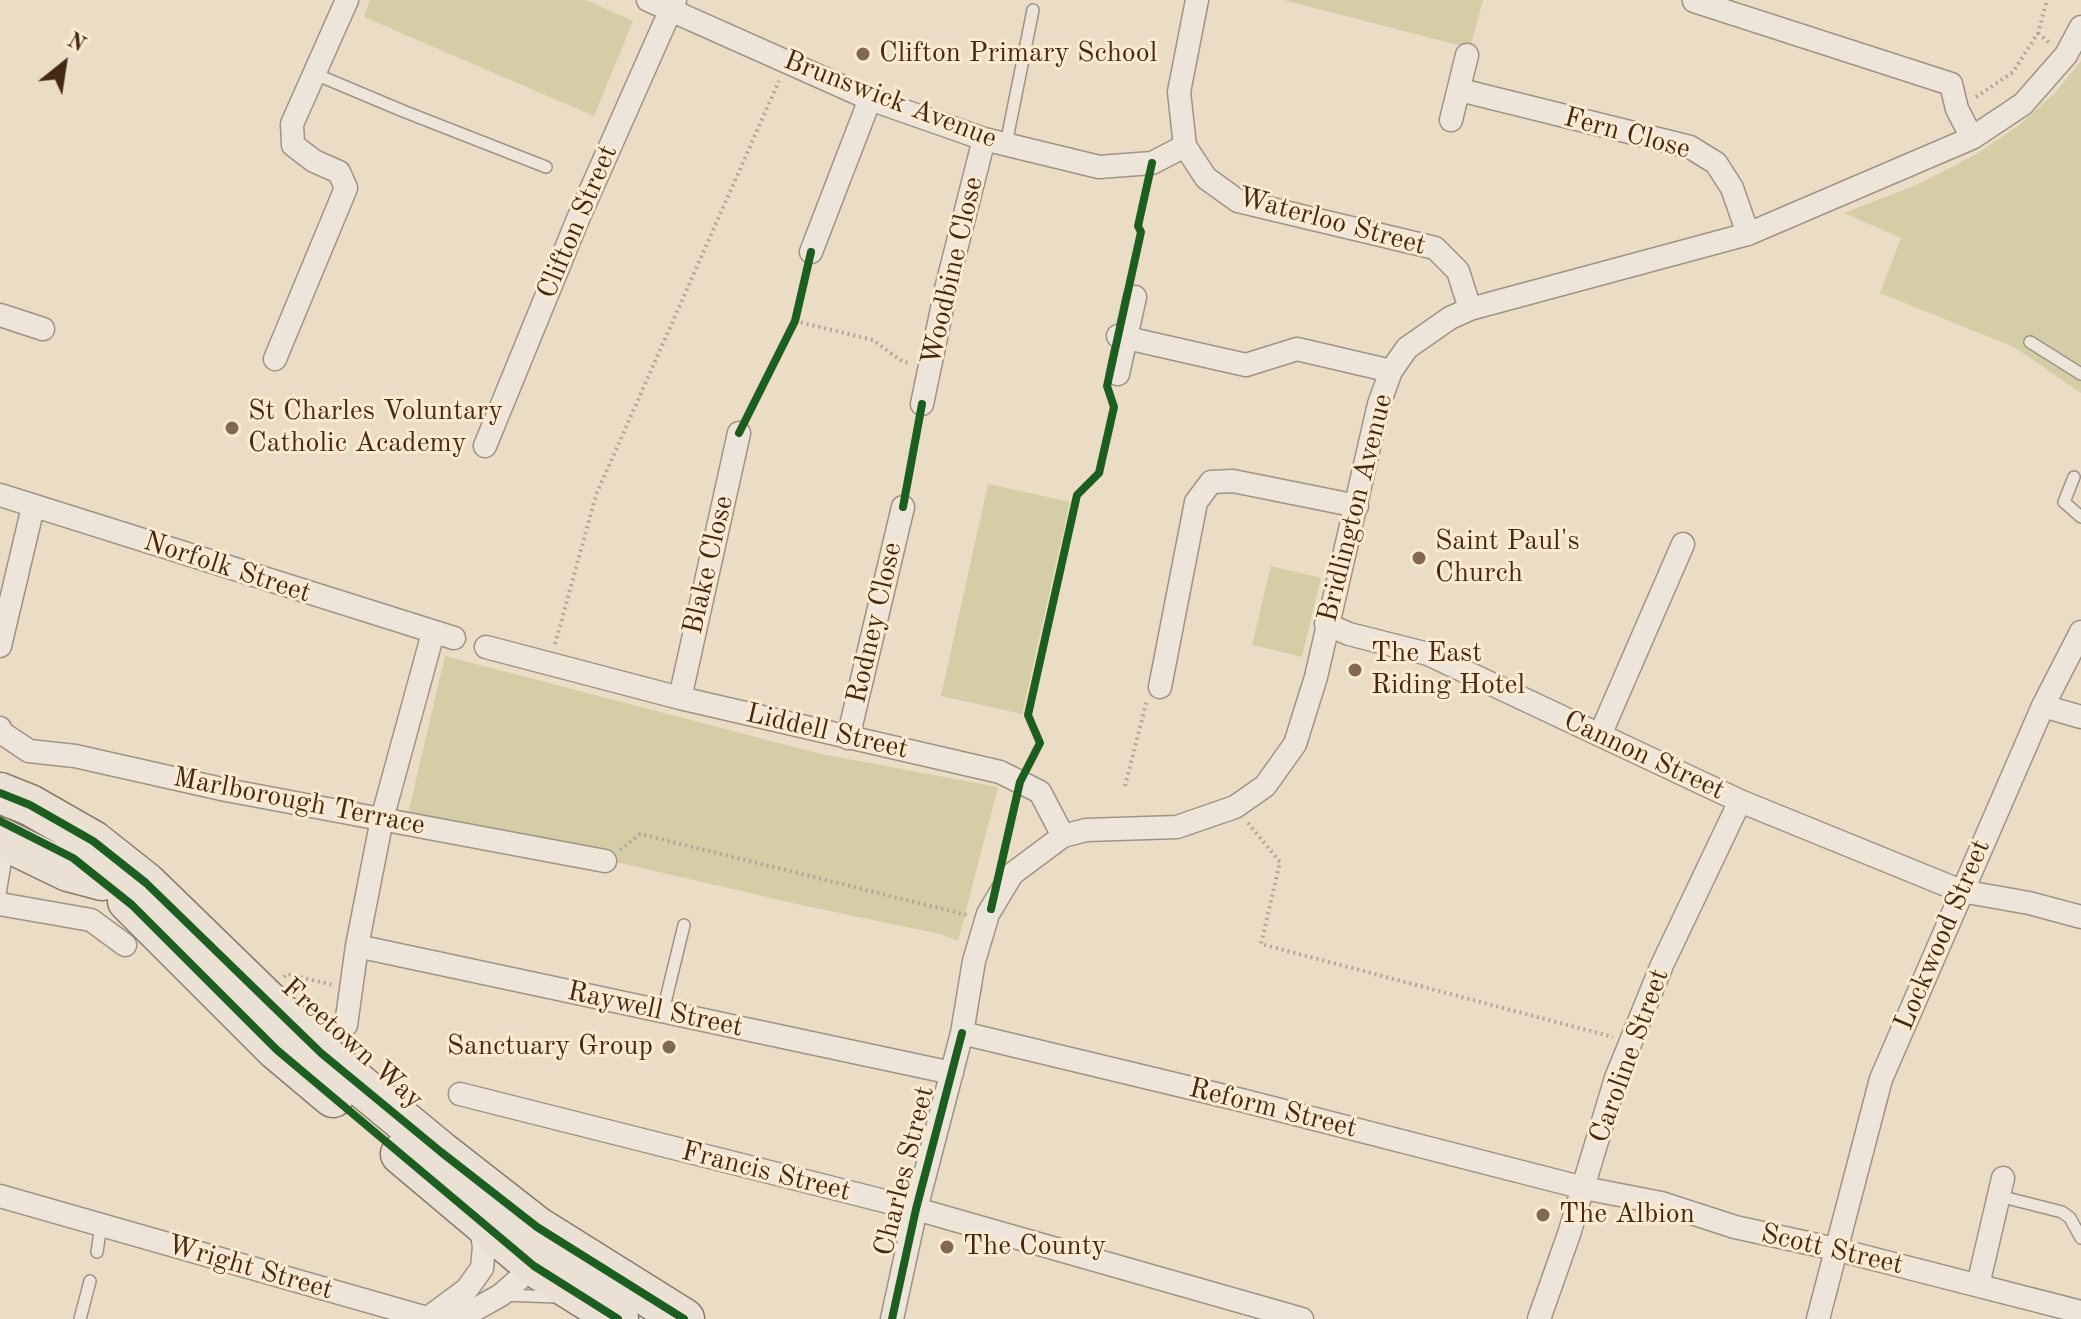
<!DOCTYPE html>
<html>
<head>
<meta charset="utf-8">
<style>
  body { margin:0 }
  #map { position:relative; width:2081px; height:1319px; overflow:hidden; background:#ebdcc5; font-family:"Old Standard TT",serif }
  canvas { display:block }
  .north { position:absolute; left:24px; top:24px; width:80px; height:80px; -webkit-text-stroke:6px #fcead0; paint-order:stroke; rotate:30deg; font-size:22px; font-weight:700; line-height:32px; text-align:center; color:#462914 }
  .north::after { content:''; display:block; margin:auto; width:28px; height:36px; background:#462914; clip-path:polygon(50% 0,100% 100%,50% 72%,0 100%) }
</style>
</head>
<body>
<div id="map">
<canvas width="2081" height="1319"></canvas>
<div class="north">N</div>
</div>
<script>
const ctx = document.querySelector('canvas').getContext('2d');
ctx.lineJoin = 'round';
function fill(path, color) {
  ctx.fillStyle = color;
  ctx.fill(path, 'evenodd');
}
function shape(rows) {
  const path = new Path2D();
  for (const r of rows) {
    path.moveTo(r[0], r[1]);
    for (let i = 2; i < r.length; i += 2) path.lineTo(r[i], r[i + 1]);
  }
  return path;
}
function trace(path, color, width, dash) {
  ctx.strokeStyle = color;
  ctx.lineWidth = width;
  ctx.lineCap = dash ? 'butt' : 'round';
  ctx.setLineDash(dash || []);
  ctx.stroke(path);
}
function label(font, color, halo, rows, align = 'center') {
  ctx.font = font + ' "Old Standard TT",serif';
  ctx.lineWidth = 6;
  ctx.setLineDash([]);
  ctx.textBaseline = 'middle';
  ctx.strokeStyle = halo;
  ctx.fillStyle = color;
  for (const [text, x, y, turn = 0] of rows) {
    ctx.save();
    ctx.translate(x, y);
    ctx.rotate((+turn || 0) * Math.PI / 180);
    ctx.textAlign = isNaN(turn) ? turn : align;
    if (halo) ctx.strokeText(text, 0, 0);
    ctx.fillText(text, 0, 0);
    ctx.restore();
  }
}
fill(shape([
  [370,0,586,0,633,21,594,116,364,17],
  [1283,0,1483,0,1470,48],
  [2081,61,2081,393,2014,347,1880,293,1901,238,1844,213,1914,186,1975,155,2018,126,2055,93],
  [988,484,1070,502,1022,714,941,696],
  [1271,566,1321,578,1302,657,1252,645],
  [445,656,821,754,998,787,958,941,940,934,806,906,408,814]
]), '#d4cda6');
const lane = shape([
  [315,74,403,111,546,167],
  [1006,144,1033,10],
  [2030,342,2081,374],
  [2074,477,2064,502,2081,517],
  [0,857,6,858,0,894],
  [663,1011,684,925],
  [1999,1196,2062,1212,2070,1218,2081,1238],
  [97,1252,101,1225],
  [502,1295,557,1297],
  [80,1319,90,1281]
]);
const street = shape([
  [648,0,870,99,984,139,1099,167,1152,163,1185,146],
  [1197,0,1179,92,1185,146,1206,178,1238,201,1435,248,1458,271,1470,309],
  [1694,1,1951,84,1957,109,1972,138],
  [1460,90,1690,147,1716,163,1732,188,1748,234],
  [1451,120,1467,55],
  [811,252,870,99],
  [0,315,43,329],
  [1118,336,1246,365,1297,349,1391,371],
  [275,359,346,188,339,172,314,161,293,145,292,124,347,0],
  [1118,374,1135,297],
  [922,404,947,285,984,139],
  [485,446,578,219,675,0],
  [0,495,454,638],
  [1326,624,1349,634,1428,654,1740,801,1961,891,2029,903,2081,917],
  [0,646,33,507],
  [486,647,680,698,1000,772,1040,792,1063,836],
  [1160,687,1196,502,1211,482,1233,481,1357,506],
  [680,698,739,433],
  [2043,706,2081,717],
  [0,728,2,733,29,751,75,756,226,790,605,861],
  [1600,735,1683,544],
  [848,738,903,507],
  [0,904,91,920,125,945],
  [357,946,952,1073],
  [346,1025,357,946,382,819,433,633],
  [962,1033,1245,1101,1584,1188,1661,1203,1735,1227,1835,1249,2081,1312],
  [460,1094,916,1209,1302,1319],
  [0,1196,427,1318,467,1314,501,1295,534,1266],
  [1978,1285,2003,1178],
  [428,1318,467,1289,482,1268,484,1247,480,1221],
  [892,1319,916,1209,962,1033,974,961,988,914,1012,874,1063,836,1086,830,1177,827,1235,807,1265,786,1295,744,1316,677,1379,404,1391,371,1407,348,1450,318,1470,309,1748,234,1972,138,2023,104,2066,55,2081,27],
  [1539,1319,1569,1234,1616,1078,1662,965,1740,801],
  [1818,1319,1881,1079,2043,706,2081,632]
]);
const highway = shape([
  [0,793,30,805,93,841,146,883,321,1053,441,1152,537,1227,684,1319],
  [0,838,68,871,102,880],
  [128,901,277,1050,333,1097],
  [401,1154,534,1266,618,1319]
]);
trace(lane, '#9f9384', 14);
trace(street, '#9f9384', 25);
trace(highway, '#877b6c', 43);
trace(shape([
  [2038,33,2051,44],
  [1976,97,2013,72,2038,33,2047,0],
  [1138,226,1148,181],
  [795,321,873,340,903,362,911,363],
  [555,644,596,495,779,81],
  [1125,786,1147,700],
  [1248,823,1280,862,1261,944,1613,1037],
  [620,850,640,834,967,915],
  [284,977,287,974,333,985]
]), '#afa69b', 4, [2, 4]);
trace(lane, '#eee5da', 11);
trace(street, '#eee5da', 22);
trace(highway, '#eae1d4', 40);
trace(shape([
  [739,433,795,321,811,252],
  [903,507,922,404],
  [0,793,30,805,93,841,146,883,321,1053,441,1152,537,1227,684,1319],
  [0,821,73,858,132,905,277,1050,534,1266,618,1319],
  [991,909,1020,782,1040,743,1028,715,1077,495,1099,473,1114,407,1107,386,1141,232,1138,226,1152,163],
  [892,1319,916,1209,962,1033]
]), '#1b5e20', 8);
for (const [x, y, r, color] of [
  [863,54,8,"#806852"],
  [232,428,8,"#806852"],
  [1419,558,8,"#806852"],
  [1355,670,8,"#806852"],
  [669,1047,8,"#806852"],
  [1543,1215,8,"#806852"],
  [947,1247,8,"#806852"]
]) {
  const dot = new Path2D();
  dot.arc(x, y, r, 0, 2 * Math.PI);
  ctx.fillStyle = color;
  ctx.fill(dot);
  trace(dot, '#fcead0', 3);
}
label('28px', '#462914', '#fcead0', [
  ["Clifton Primary School",879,54],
  ["St Charles Voluntary",248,412],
  ["Catholic Academy",248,444],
  ["Saint Paul's",1435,542],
  ["Church",1435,574],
  ["The East",1371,654],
  ["Riding Hotel",1371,686],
  ["Sanctuary Group",653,1047,"right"],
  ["The Albion",1559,1215],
  ["The County",963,1247]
], 'left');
label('28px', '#462914', '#fcead0', [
  ["Brunswick Avenue",890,100,21],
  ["Fern Close",1627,134,15],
  ["Clifton Street",578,222,-67],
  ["Waterloo Street",1332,222,15],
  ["Woodbine Close",953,271,-77],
  ["Bridlington Avenue",1356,508,-76],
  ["Blake Close",709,565,-77],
  ["Norfolk Street",227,568,18],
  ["Rodney Close",875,623,-77],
  ["Liddell Street",827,732,13],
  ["Cannon Street",1644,756,25],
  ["Marlborough Terrace",299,802,11],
  ["Lockwood Street",1943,935,-67],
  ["Raywell Street",655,1010,12],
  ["Freetown Way",352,1044,42],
  ["Caroline Street",1630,1056,-70],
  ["Reform Street",1273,1109,14],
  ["Charles Street",905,1171,-76],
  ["Francis Street",766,1172,14],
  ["Scott Street",1832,1250,13],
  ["Wright Street",250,1268,16]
]);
</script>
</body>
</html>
